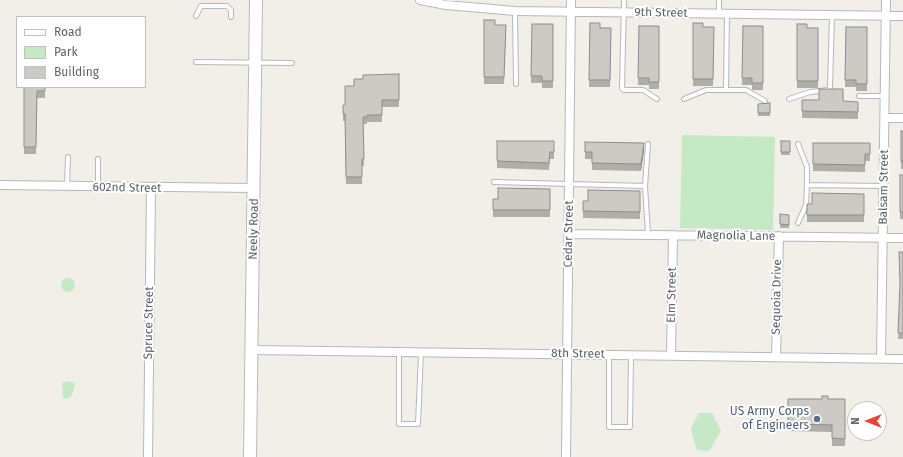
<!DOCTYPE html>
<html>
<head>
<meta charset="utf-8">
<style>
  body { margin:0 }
  #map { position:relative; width:903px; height:457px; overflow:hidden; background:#f1efe8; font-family:"Fira Sans",sans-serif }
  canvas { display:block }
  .legend { position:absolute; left:16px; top:16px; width:130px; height:72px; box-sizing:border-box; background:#fff; border:1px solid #bfc1c3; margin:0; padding:5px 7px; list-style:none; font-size:12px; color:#5f6368 }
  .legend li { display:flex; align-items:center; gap:8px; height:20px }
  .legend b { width:20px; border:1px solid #bfc1c3 }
  .north { position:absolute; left:847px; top:401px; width:40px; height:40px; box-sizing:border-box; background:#fff; border:1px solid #bfc1c3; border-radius:50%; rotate:270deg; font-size:11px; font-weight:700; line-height:16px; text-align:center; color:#5f6368 }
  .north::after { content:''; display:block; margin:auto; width:14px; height:18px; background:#ea4335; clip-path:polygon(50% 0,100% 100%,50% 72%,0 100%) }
</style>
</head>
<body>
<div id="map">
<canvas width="903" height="457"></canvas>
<ul class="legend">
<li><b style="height:5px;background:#fff"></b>Road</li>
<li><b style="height:11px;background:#c5e8c5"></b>Park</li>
<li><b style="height:11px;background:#cccac5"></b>Building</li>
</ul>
<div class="north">N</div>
</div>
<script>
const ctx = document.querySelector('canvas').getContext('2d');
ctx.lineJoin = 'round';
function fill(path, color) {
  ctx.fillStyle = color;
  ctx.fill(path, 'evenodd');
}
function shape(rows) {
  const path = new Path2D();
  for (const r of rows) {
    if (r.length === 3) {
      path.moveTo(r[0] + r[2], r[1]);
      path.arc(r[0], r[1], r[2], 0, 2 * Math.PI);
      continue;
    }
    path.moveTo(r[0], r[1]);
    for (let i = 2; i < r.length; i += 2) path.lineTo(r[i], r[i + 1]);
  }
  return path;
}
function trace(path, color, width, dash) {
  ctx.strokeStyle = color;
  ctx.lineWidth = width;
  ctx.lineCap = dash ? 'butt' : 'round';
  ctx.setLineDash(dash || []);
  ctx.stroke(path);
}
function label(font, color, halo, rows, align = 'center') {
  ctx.font = font + ' "Fira Sans",sans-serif';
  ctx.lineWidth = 4;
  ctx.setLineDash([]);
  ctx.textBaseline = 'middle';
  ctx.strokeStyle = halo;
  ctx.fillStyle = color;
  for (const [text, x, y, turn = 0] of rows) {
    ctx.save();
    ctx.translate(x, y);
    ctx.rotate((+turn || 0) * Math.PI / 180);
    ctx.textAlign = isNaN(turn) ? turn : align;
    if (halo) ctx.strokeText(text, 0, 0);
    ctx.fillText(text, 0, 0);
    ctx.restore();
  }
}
fill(shape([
  [682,135,775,137,773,230,680,228],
  [68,285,7],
  [68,381,75,383,75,385,71,397,66,399,63,397,62,383],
  [699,413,712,413,721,431,709,451,697,450,692,434,691,428]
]), '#c5e8c5');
const lane = shape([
  [624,0,622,88,624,90,643,90,657,99],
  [515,11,516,84],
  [719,13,719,0],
  [727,14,726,90,746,90,765,101],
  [196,16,201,6,227,6,231,10,231,17],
  [196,62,292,63],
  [859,96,885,96],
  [684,99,706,90,726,90],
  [789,99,810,92,828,90,830,88,832,15],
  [798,144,807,167,807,185,884,186],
  [494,182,645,186],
  [67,186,68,157],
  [98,187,98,159],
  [798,223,806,205,807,185],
  [648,234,645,186,648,144],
  [399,353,399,424,418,424,421,352],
  [609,355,609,427,630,427,631,355]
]);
const street = shape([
  [420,0,446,5,515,11,903,16],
  [885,118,903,118],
  [0,185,254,188],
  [569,234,903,238],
  [252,350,903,359],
  [671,356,673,235],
  [776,357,779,236],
  [881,358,886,0],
  [148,457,151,188],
  [566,457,571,0]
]);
const secondary = shape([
  [250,457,256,0]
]);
trace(lane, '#b5b8bc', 6);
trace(street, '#b5b8bc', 10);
trace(secondary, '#b6babf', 14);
trace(lane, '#fff', 4);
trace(street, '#fff', 8);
trace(secondary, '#fff', 12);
fill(shape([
  [484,20,495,25,506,25,504,84,484,84],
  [590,23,600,28,611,28,610,87,589,87],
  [693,23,703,27,714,27,713,86,693,86],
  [532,24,553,24,553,88,542,88,542,83,531,83],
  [797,24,807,28,818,28,818,88,797,88],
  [639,26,659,26,659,89,649,89,649,85,638,85],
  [743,26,763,26,763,90,752,90,752,85,742,85],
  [846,27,867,27,867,91,856,91,856,87,845,87],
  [399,74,399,107,382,107,382,122,367,122,367,124,363,124,364,166,362,166,362,184,346,184,345,121,343,121,343,105,345,105,354,86,363,79],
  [24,87,45,87,45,98,37,98,36,154,24,154],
  [802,100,858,102,858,119,802,118],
  [770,103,770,116,758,116,758,104],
  [901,131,903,131,903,169,901,169],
  [497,141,554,141,554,159,550,159,549,170,497,168],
  [781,141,790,141,790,155,781,155],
  [585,142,644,150,641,171,592,170,592,159,585,159],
  [813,143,870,143,870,161,865,161,865,172,813,171],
  [900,175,903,175,903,219,900,219],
  [550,189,550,217,493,217,493,199,498,199],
  [640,191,640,219,583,218,583,201,588,201],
  [864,194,864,222,807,222,807,204,812,204],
  [780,214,789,215,789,228,780,228],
  [903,252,903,339,898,339],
  [788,399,845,399,845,446,832,446,832,432,788,431]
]), '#afaea9');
fill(shape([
  [644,143,644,150,641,171,641,164]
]), '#8f8d8a');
const building = shape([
  [484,20,495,20,495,25,506,25,504,77,484,77,484,20],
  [590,23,600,23,600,28,611,28,610,80,589,80,590,23],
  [693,23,703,23,703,27,714,27,713,79,693,79,693,23],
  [532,24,553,24,553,81,542,81,542,76,531,76,532,24],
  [797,24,807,24,807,28,818,28,818,81,797,81,797,24],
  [639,26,659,26,659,82,649,82,649,78,638,78,639,26],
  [743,26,763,26,763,83,752,83,752,78,742,78,743,26],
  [846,27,867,27,867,84,856,84,856,80,845,80,846,27],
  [399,74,399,100,382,100,382,115,367,115,367,117,363,117,364,159,362,159,362,177,346,177,345,114,343,114,343,105,345,105,345,86,354,86,354,79,363,79,363,75,399,74],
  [24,87,45,87,45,91,37,91,36,147,24,147,24,87],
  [819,89,843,89,843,101,858,102,858,112,802,111,802,100,819,100,819,89],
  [770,103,770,113,758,113,758,104,770,103],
  [901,131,903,131,903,162,901,162,901,131],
  [497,141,554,141,554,152,550,152,549,163,497,161,497,141],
  [781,141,790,141,790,152,781,152,781,141],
  [585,142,644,143,641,164,592,163,592,152,585,152,585,142],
  [813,143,870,143,870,154,865,154,865,165,813,164,813,143],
  [900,175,903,175,903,212,900,212,900,175],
  [498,188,550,189,550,210,493,210,493,199,498,199,498,188],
  [588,190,640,191,640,212,583,211,583,201,588,201,588,190],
  [812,193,864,194,864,215,807,215,807,204,812,204,812,193],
  [780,214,789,215,789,225,780,224,780,214],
  [899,252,903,252,903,333,898,333,900,283,899,252],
  [822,396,828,396,828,399,845,399,845,439,832,438,832,425,788,424,788,399,822,399,822,396]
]);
fill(building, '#cccac5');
trace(building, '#8f8d8a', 1);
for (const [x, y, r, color] of [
  [817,419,4,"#5c6f8a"]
]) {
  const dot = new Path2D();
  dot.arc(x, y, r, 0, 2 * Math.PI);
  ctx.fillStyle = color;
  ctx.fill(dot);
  trace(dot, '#fff', 1.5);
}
label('12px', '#5f6368', '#fff', [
  ["9th Street",661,13,1],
  ["Balsam Street",884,187,-89],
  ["602nd Street",127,188,1],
  ["Neely Road",254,229,-89],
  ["Cedar Street",569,234,-89],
  ["Magnolia Lane",736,236,1],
  ["Elm Street",672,295,-89],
  ["Sequoia Drive",777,297,-89],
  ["Spruce Street",149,323,-89],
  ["8th Street",578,354,1]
]);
label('12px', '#4e5e75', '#fff', [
  ["US Army Corps",809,412],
  ["of Engineers",809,426]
], 'right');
</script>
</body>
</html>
